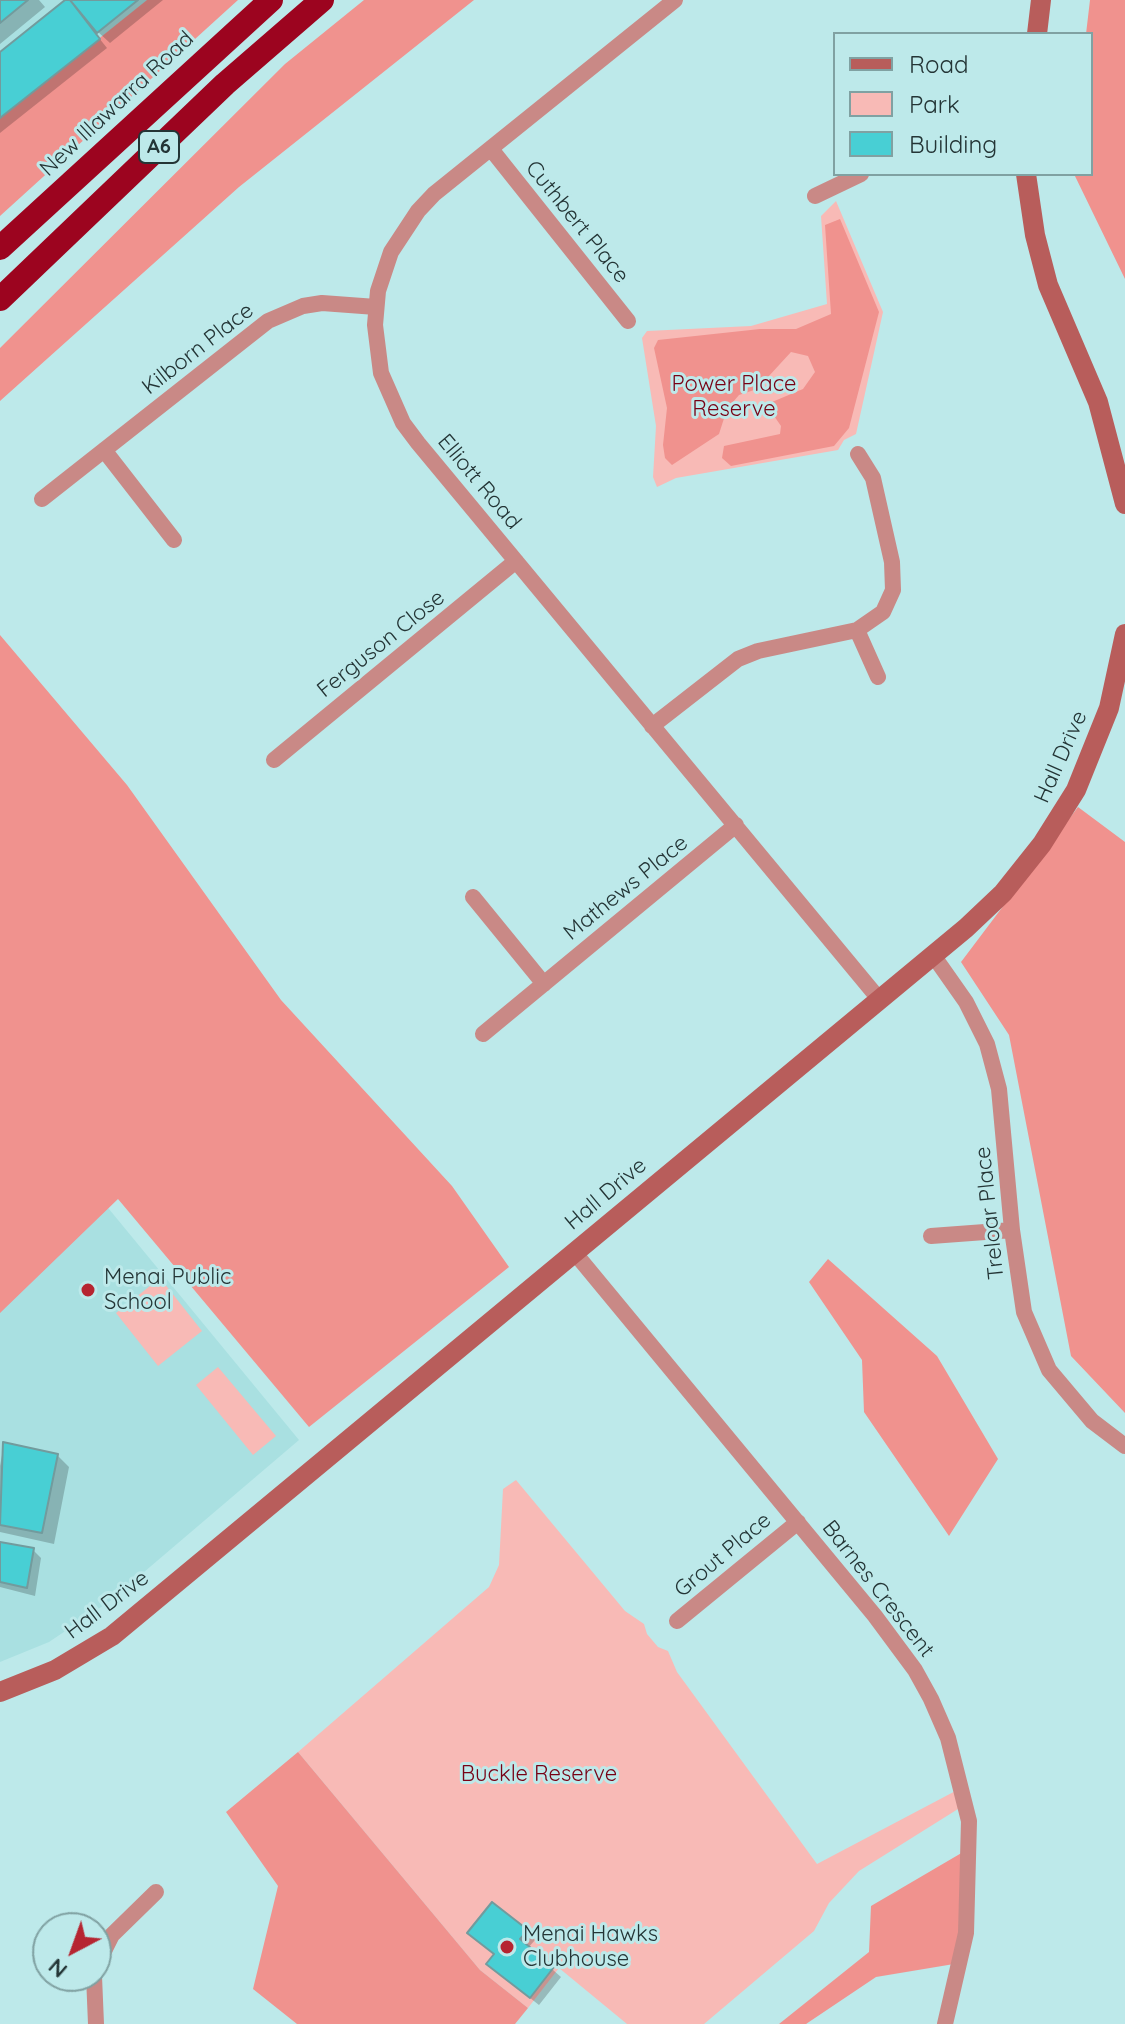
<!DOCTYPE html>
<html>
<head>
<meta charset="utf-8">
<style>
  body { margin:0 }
  #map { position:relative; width:1125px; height:2024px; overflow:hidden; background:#bde9ea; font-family:Quicksand,sans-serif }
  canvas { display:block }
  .legend { position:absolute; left:833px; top:32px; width:260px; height:144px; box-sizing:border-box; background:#bde9ea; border:2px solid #80a1a2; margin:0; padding:10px 14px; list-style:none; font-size:24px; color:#243536 }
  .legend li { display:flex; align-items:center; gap:16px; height:40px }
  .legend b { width:40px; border:2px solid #80a1a2 }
  .north { position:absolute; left:32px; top:1912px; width:80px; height:80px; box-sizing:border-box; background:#bde9ea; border:2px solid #80a1a2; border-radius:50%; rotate:221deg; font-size:22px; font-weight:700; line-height:32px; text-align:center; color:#243536 }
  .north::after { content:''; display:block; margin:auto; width:28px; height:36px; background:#b62531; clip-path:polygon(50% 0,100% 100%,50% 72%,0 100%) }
</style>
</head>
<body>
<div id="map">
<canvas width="1125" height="2024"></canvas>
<ul class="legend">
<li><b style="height:10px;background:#b85d5b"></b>Road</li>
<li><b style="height:22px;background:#f8bab6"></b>Park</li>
<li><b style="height:22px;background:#48cfd4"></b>Building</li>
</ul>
<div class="north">N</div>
</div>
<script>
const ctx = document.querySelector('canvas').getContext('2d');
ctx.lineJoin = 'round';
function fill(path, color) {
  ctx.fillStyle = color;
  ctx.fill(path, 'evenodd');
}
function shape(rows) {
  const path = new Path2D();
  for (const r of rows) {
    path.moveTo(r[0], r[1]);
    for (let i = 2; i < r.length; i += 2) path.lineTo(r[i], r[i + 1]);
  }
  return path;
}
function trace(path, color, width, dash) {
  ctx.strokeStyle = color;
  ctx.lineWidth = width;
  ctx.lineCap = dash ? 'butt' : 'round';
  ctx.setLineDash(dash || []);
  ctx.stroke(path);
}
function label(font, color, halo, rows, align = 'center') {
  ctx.font = font + ' Quicksand,sans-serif';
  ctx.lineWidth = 6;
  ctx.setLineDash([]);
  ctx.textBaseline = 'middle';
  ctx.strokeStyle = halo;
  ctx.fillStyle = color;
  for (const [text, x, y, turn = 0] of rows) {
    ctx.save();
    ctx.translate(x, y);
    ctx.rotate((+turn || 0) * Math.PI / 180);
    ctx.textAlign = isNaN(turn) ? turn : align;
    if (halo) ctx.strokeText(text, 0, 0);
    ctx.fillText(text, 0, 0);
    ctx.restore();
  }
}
fill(shape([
  [0,0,148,0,0,118],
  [30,1113,299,1440,110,1601,49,1642,0,1662,0,1141]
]), '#a9e0e1');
fill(shape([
  [836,201,883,312,856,434,844,440,838,450,676,478,657,487,653,477,656,426,642,338,647,331,751,326,827,304,821,216],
  [160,1278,202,1331,158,1366,116,1313],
  [218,1367,276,1436,253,1455,196,1385],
  [516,1480,625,1611,644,1624,647,1634,658,1647,668,1651,677,1672,817,1864,963,1787,966,1804,859,1871,829,1903,814,1931,704,2024,627,2024,559,1968,528,2008,480,1970,298,1752,489,1587,499,1565,503,1489]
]), '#f8bab6');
fill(shape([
  [147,0,238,0,0,216,0,118],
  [364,0,474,0,239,187,0,401,0,348,285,64],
  [1090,0,1125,0,1125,279,1074,174,1091,174,1091,34,1086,34],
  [840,219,879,312,849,428,834,446,731,466,722,458,724,446,780,434,781,426,772,413,772,402,803,389,815,372,808,356,791,352,757,389,739,395,727,409,719,434,672,465,665,458,663,445,667,408,654,348,658,340,760,329,796,329,831,314,825,225],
  [0,635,127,785,281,1000,452,1186,509,1267,309,1427,118,1199,0,1313],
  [1078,807,1125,842,1125,1413,1071,1356,1009,1035,961,962],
  [828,1259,937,1356,998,1459,949,1536,864,1412,862,1360,809,1282],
  [298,1752,480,1970,528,2008,515,2024,297,2024,253,1989,278,1886,226,1812],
  [970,1848,960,1963,876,1977,806,2024,779,2024,869,1952,871,1906]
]), '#f0928e');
fill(shape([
  [0,0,39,0,45,7,0,44],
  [68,0,163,0,110,43,97,31,95,33,107,48,0,133,0,54],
  [4,1445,57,1455,69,1467,54,1544,0,1532,0,1466],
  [0,1544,33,1550,41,1558,35,1596,0,1587],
  [526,1931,535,1940,528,1948,561,1977,539,2005,497,1972,495,1955]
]), '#0003');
const building = shape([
  [0,0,28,0,0,23,0,0],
  [65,0,70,0,100,39,0,118,0,52,65,0],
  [70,0,138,0,97,33,70,0],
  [3,1442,58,1454,42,1533,0,1525,3,1442],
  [0,1542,34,1548,27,1588,0,1582,0,1542],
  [492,1902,528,1930,520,1939,554,1967,530,1998,486,1964,494,1954,467,1933,492,1902]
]);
fill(building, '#48cfd4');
trace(building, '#729b9d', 2);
trace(shape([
  [675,0,434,194,418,211,391,252,378,291,375,325,381,373,403,423,418,443,879,999],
  [491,149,628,321],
  [815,196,861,174],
  [104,450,174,540],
  [42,499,268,321,303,306,322,303,376,307],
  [857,630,878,677],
  [652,726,738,659,758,651,857,630,883,612,893,590,892,562,873,478,858,454],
  [274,760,516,561],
  [473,897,544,984],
  [933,955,966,1002,987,1044,999,1089,1012,1230,1024,1312,1049,1370,1092,1421,1125,1446],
  [483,1034,736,825],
  [931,1236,1012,1230],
  [574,1252,875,1616,915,1670,931,1699,948,1738,969,1821,966,1933,945,2024],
  [677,1621,798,1522],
  [96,1967,112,1935,156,1892],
  [94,1976,96,2024]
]), '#c98986', 16);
trace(shape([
  [1037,34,1041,0],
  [1026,174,1035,235,1048,285,1098,402,1125,504],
  [0,1692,55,1670,112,1636,966,928,1003,893,1042,844,1076,790,1109,708,1125,634]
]), '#b85d5b', 20);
trace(shape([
  [0,248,271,0],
  [0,299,225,84,322,0]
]), '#9c041f', 24);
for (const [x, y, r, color] of [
  [88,1290,8,"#b62531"],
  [507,1947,8,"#b62531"]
]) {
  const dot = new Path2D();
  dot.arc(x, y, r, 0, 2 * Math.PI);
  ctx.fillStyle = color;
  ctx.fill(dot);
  trace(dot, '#bde9ea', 3);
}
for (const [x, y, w] of [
  [159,147,40]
]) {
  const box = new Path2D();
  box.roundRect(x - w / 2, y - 16, w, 32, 6);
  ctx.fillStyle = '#bde9ea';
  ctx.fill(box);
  trace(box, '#243536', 2);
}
label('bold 20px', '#243536', null, [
  ["A6",159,147]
]);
label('22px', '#243536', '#bde9ea', [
  ["New Illawarra Road",117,104,-43],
  ["Cuthbert Place",577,222,51],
  ["Kilborn Place",198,349,-38],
  ["Elliott Road",479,482,50],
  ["Ferguson Close",381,644,-39],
  ["Hall Drive",1061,757,-66],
  ["Mathews Place",626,888,-39],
  ["Hall Drive",606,1194,-40],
  ["Treloar Place",990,1213,-96],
  ["Grout Place",723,1555,-40],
  ["Barnes Crescent",878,1589,52],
  ["Hall Drive",107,1605,-37]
]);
label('22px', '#780215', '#bde9ea', [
  ["Power Place",734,384],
  ["Reserve",734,409],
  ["Buckle Reserve",539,1774]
]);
label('22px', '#243536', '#bde9ea', [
  ["Menai Public",104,1277],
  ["School",104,1302],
  ["Menai Hawks",523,1934],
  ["Clubhouse",523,1959]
], 'left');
</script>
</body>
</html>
